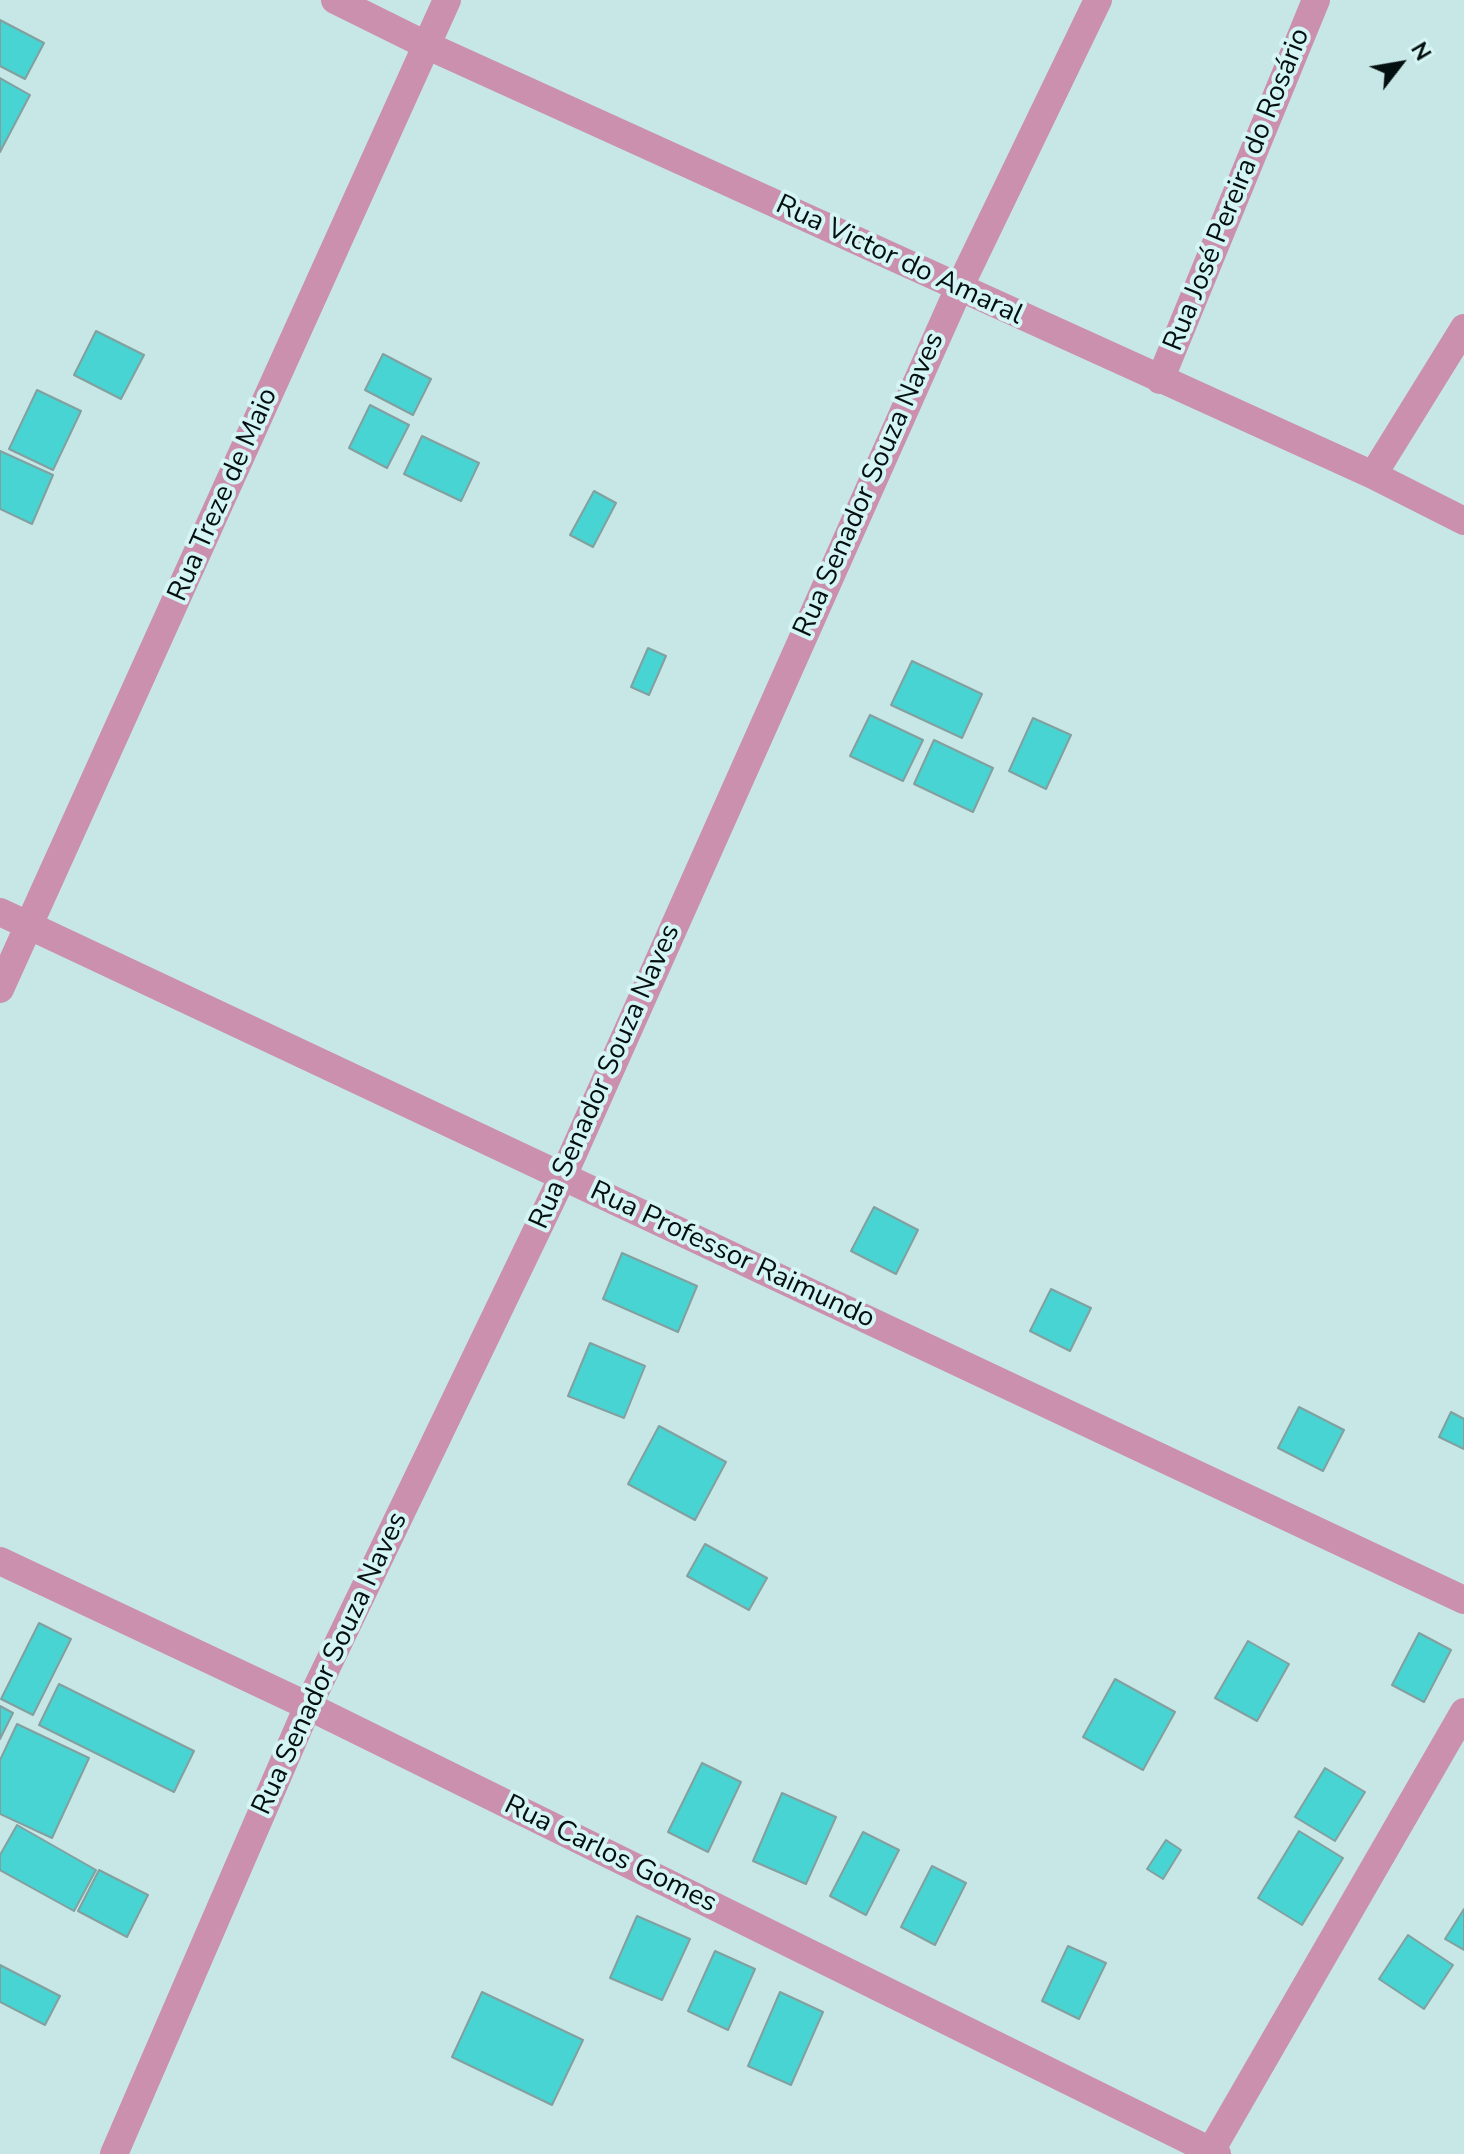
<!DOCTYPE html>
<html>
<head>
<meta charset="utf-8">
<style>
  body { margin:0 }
  #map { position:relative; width:1464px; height:2154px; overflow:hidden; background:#c7e7e6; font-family:"Nunito Sans",sans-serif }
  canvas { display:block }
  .north { position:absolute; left:1360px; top:24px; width:80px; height:80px; -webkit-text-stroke:6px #d4f5f4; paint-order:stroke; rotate:59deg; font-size:22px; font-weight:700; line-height:32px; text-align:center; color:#040f0f }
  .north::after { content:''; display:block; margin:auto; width:28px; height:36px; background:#040f0f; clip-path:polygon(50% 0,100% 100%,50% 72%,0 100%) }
</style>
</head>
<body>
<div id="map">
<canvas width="1464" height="2154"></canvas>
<div class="north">N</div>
</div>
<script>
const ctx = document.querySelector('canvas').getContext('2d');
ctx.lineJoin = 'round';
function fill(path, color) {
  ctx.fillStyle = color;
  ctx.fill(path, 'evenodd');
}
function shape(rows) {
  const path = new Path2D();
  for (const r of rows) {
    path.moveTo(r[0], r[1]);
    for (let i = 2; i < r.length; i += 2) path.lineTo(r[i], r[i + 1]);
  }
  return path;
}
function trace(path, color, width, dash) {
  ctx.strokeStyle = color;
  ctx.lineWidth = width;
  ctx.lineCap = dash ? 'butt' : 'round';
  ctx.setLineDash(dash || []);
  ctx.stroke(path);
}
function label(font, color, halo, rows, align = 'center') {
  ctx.font = font + ' "Nunito Sans",sans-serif';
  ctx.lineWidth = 8;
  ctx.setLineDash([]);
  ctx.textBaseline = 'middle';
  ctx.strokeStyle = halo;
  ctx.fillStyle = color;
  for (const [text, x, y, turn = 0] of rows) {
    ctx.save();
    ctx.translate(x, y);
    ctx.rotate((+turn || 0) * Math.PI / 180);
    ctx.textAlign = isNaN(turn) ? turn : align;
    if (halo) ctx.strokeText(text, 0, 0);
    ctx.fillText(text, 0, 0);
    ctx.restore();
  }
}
const building = shape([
  [0,20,44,43,25,79,0,66,0,20],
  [0,78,30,95,0,152,0,78],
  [96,331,144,355,121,399,74,375,96,331],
  [383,354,431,379,413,415,365,390,383,354],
  [37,390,81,411,53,470,9,449,37,390],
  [370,405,409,425,387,468,349,448,370,405],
  [422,436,479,463,461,501,404,474,422,436],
  [0,451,53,475,32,524,0,509,0,451],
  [594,491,616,503,593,547,570,535,594,491],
  [648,648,666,656,649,695,631,687,648,648],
  [912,661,982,694,962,738,891,705,912,661],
  [870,715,923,740,903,781,850,756,870,715],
  [1033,718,1071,735,1046,789,1009,771,1033,718],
  [934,740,993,768,973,812,914,784,934,740],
  [874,1207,918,1230,896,1274,851,1251,874,1207],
  [622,1253,697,1286,678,1332,603,1299,622,1253],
  [1051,1289,1091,1308,1070,1351,1030,1331,1051,1289],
  [590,1343,645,1366,624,1418,568,1396,590,1343],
  [1299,1407,1344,1430,1323,1471,1278,1448,1299,1407],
  [1451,1412,1464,1419,1464,1449,1439,1437,1451,1412],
  [659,1426,726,1462,695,1520,628,1484,659,1426],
  [705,1544,767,1578,749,1610,687,1576,705,1544],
  [39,1623,71,1639,33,1715,1,1699,39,1623],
  [1419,1633,1451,1650,1424,1702,1392,1685,1419,1633],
  [1248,1641,1289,1664,1257,1721,1215,1698,1248,1641],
  [1115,1679,1175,1712,1143,1770,1083,1737,1115,1679],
  [59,1684,194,1751,174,1792,39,1725,59,1684],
  [0,1706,13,1713,0,1739,0,1706],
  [17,1724,89,1758,52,1838,0,1814,0,1760,17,1724],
  [702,1763,741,1782,708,1852,668,1832,702,1763],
  [1325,1768,1365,1792,1335,1841,1295,1817,1325,1768],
  [782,1793,836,1817,806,1884,753,1861,782,1793],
  [17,1825,96,1870,74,1911,0,1870,0,1855,17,1825],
  [1299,1831,1343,1858,1302,1925,1258,1898,1299,1831],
  [863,1832,899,1850,866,1915,830,1896,863,1832],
  [1166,1840,1181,1850,1163,1879,1147,1869,1166,1840],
  [932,1866,966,1883,935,1945,901,1927,932,1866],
  [99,1870,148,1895,127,1937,78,1911,99,1870],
  [1464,1909,1464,1950,1445,1939,1464,1909],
  [637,1916,690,1939,662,2000,610,1978,637,1916],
  [1408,1935,1453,1965,1424,2009,1379,1979,1408,1935],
  [1068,1946,1106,1963,1079,2019,1042,2001,1068,1946],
  [715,1951,755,1969,728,2030,688,2011,715,1951],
  [0,1965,60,1996,45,2025,0,2002,0,1965],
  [482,1992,583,2040,552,2105,452,2057,482,1992],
  [780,1992,823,2012,791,2085,748,2066,780,1992]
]);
fill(building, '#48d4d3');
trace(building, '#82a09f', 2);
trace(shape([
  [335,0,426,45,1373,475,1464,521],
  [1160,380,1316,0],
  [1373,475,1464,328],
  [0,912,1464,1600],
  [0,989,447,0],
  [0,1561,308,1706,1217,2154],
  [114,2154,308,1706,563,1176,959,288,1098,0],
  [1209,2154,1464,1712]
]), '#ca90ad', 28);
label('28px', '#040f0f', '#d4f5f4', [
  ["Rua José Pereira do Rosário",1238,190,-68],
  ["Rua Victor do Amaral",899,261,25],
  ["Rua Senador Souza Naves",870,485,-66],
  ["Rua Treze de Maio",224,495,-66],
  ["Rua Senador Souza Naves",606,1077,-66],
  ["Rua Professor Raimundo",732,1256,25],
  ["Rua Senador Souza Naves",331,1664,-65],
  ["Rua Carlos Gomes",610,1855,26]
]);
</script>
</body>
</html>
